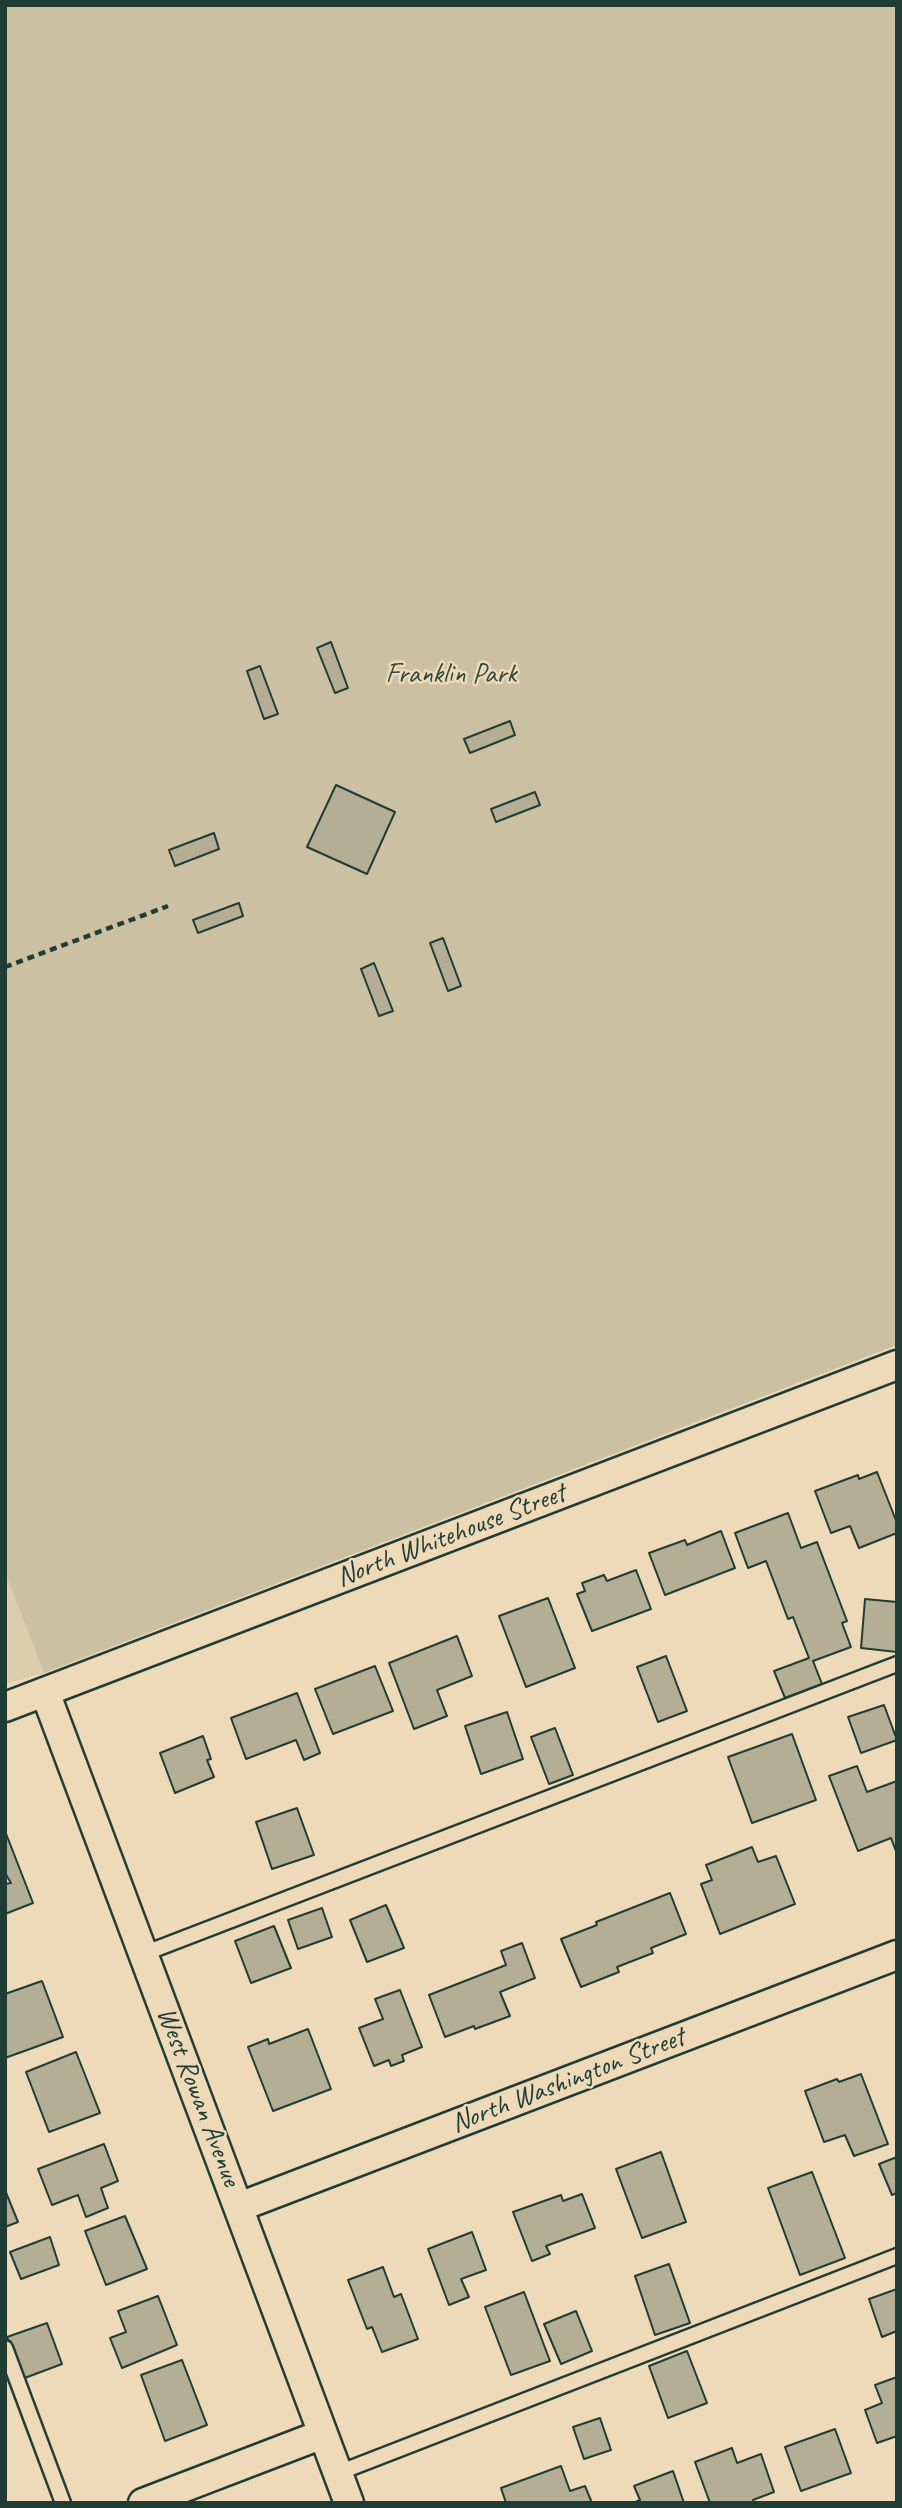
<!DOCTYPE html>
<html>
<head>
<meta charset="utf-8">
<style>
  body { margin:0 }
  #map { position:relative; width:902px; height:2508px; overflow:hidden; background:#eed9b8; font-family:Caveat,sans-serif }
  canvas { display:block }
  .frame { position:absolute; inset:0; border:7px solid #1f3d34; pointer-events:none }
</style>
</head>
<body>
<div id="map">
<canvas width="902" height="2508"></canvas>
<div class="frame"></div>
</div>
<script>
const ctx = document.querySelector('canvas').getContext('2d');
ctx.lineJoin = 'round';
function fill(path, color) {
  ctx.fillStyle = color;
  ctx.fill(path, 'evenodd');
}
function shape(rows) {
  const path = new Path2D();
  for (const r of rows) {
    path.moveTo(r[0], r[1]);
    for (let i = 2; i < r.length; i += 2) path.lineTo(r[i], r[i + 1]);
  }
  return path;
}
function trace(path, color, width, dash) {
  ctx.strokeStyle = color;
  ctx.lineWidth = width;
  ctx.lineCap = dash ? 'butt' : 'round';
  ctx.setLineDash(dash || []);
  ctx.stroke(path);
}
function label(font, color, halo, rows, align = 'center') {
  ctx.font = font + ' Caveat,sans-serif';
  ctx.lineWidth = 5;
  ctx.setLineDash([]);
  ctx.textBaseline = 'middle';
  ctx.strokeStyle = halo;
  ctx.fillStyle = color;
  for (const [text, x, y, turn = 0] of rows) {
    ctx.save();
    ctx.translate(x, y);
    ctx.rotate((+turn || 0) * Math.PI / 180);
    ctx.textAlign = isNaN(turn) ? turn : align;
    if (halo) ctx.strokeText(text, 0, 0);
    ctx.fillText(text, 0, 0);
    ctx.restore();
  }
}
fill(shape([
  [5,1572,44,1673,5,1684]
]), '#ddccad');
fill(shape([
  [5,5,897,5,897,1345,44,1673,5,1572]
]), '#ccc0a2');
const building = shape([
  [331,642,348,688,335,693,317,648,331,642],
  [260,666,278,714,264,719,247,671,260,666],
  [510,721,515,735,470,753,464,739,510,721],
  [336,785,395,812,367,874,307,847,336,785],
  [535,792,540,805,496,822,491,809,535,792],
  [214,833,219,849,175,866,169,850,214,833],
  [239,903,243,916,198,933,193,920,239,903],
  [443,938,461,986,448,991,430,943,443,938],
  [374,963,393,1011,379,1016,361,969,374,963],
  [877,1472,897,1523,897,1533,859,1548,850,1526,831,1533,815,1491,858,1475,859,1479,877,1472],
  [788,1513,801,1548,817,1542,847,1621,842,1623,851,1647,813,1661,822,1684,785,1698,774,1671,809,1658,793,1617,788,1619,766,1561,748,1568,735,1533,788,1513],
  [721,1531,735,1568,665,1595,649,1553,685,1540,687,1545,721,1531],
  [636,1570,651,1609,592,1631,577,1594,585,1591,582,1583,604,1575,607,1581,636,1570],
  [548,1598,575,1668,526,1687,499,1616,548,1598],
  [865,1599,897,1602,897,1652,861,1648,865,1599],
  [457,1636,472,1676,437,1690,447,1716,414,1729,389,1663,457,1636],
  [666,1656,687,1711,658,1722,637,1667,666,1656],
  [375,1666,393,1711,333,1734,315,1689,375,1666],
  [297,1693,320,1753,304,1760,296,1740,246,1759,231,1718,297,1693],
  [884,1705,897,1740,861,1753,848,1717,884,1705],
  [507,1712,523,1759,481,1774,465,1726,507,1712],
  [555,1728,573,1775,549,1784,531,1737,555,1728],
  [792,1734,816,1800,752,1823,728,1757,792,1734],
  [203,1736,211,1759,207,1760,214,1777,175,1793,160,1753,203,1736],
  [857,1766,867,1792,897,1781,897,1854,891,1838,858,1851,829,1776,857,1766],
  [297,1808,314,1855,272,1869,256,1822,297,1808],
  [5,1831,33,1903,5,1914,5,1884,11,1883,5,1873,5,1831],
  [752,1847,758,1862,776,1856,795,1904,720,1934,701,1884,712,1880,706,1865,752,1847],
  [670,1893,686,1934,651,1948,653,1953,617,1967,619,1972,581,1987,561,1939,597,1925,596,1922,670,1893],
  [386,1905,404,1948,367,1962,350,1920,386,1905],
  [322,1908,332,1937,298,1949,288,1920,322,1908],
  [274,1926,291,1968,251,1983,235,1941,274,1926],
  [522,1943,535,1978,500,1992,510,2016,475,2029,474,2026,445,2037,429,1995,506,1965,501,1951,522,1943],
  [42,1981,63,2037,5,2058,5,1994,42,1981],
  [400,1990,422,2047,402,2055,404,2061,391,2066,389,2060,374,2066,359,2028,383,2019,375,1999,400,1990],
  [308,2029,331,2089,273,2111,248,2047,268,2039,269,2044,308,2029],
  [76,2052,100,2113,49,2132,26,2072,76,2052],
  [861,2074,888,2144,854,2156,845,2135,824,2142,805,2091,837,2079,839,2082,861,2074],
  [104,2144,118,2181,101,2188,108,2208,86,2217,78,2195,52,2205,38,2169,104,2144],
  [661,2152,686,2222,642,2238,616,2169,661,2152],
  [897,2157,897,2193,892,2195,879,2164,897,2157],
  [812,2172,845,2258,800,2275,768,2188,812,2172],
  [5,2190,18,2222,5,2227,5,2190],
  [582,2194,595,2228,546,2246,550,2254,532,2261,513,2212,561,2195,563,2201,582,2194],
  [125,2216,147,2269,106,2285,85,2231,125,2216],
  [472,2232,486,2270,461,2279,469,2297,449,2305,428,2249,472,2232],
  [50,2237,59,2265,21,2279,10,2252,50,2237],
  [669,2264,690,2323,655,2335,635,2276,669,2264],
  [383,2267,394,2297,401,2294,418,2339,382,2352,372,2327,367,2329,348,2280,383,2267],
  [897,2289,897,2331,882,2337,869,2299,897,2289],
  [524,2292,550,2361,511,2375,485,2307,524,2292],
  [158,2296,177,2345,122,2368,110,2338,126,2332,118,2311,158,2296],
  [576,2311,592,2351,561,2364,544,2324,576,2311],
  [47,2323,62,2364,22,2379,7,2337,47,2323],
  [687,2351,707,2403,668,2418,649,2366,687,2351],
  [182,2360,207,2425,165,2441,141,2375,182,2360],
  [897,2377,897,2436,877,2443,865,2410,882,2403,875,2385,897,2377],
  [600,2418,611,2450,584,2459,573,2427,600,2418],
  [835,2429,851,2473,801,2491,785,2447,835,2429],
  [732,2448,737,2463,761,2454,774,2492,753,2500,754,2503,710,2503,695,2462,732,2448],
  [561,2466,570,2491,585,2486,592,2503,506,2503,501,2488,561,2466],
  [673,2471,684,2503,633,2503,640,2500,634,2486,673,2471]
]);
fill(building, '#b4ae94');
trace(building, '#1f3d34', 2);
const lane = shape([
  [143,1954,897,1664],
  [5,2348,63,2503],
  [338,2473,897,2256]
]);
const street = shape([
  [45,1692,349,2503],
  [5,1707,897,1365],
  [239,2207,897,1955],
  [143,2503,323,2434]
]);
trace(lane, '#1f3d34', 19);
trace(street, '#1f3d34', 33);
trace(shape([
  [5,967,168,906]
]), '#1f3d34', 4.5, [7, 5]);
trace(lane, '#eed9b8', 14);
trace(street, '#eed9b8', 28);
label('28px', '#304a3f', '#eed9b8', [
  ["Franklin Park",451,675]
]);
label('28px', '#1f3d34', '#eed9b8', [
  ["North Whitehouse Street",451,1536,-21],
  ["North Washington Street",568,2081,-21],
  ["West Rowan Avenue",198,2097,69]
]);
</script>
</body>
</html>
